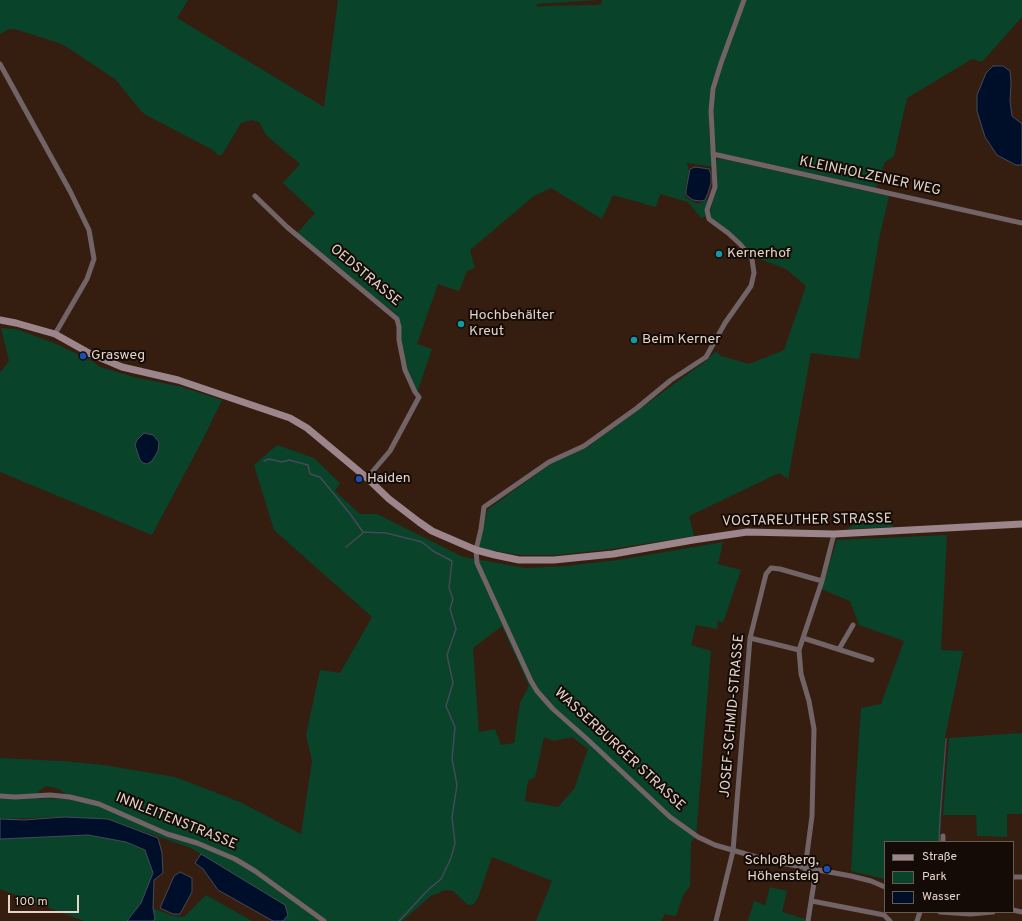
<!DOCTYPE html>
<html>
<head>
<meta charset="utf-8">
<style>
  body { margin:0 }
  #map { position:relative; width:1022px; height:921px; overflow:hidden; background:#351e10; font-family:Overpass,sans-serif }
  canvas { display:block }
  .legend { position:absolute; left:884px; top:841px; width:130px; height:72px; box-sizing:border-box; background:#150b06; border:1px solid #675b54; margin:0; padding:5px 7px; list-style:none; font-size:12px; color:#e3d3ca }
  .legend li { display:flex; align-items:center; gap:8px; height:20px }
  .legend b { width:20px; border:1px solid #675b54 }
  .scale { position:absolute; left:8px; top:895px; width:71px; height:18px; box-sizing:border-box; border:2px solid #e3d3ca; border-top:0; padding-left:5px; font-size:12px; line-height:14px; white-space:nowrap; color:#e3d3ca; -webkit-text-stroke:3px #150b06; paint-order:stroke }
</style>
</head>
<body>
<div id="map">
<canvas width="1022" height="921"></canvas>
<ul class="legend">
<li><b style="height:5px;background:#9d868b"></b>Straße</li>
<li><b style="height:11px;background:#09432a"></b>Park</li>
<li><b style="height:11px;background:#000f29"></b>Wasser</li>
</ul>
<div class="scale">100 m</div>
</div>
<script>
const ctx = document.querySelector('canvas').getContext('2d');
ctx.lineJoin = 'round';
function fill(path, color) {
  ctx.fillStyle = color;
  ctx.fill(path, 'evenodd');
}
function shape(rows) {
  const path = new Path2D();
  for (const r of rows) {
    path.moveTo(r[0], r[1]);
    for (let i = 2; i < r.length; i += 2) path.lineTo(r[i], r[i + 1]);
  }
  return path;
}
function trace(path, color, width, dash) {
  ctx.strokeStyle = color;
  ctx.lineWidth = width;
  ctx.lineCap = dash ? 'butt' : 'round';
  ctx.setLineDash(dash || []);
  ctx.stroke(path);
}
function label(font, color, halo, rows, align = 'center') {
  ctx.font = font + ' Overpass,sans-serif';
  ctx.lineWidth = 4;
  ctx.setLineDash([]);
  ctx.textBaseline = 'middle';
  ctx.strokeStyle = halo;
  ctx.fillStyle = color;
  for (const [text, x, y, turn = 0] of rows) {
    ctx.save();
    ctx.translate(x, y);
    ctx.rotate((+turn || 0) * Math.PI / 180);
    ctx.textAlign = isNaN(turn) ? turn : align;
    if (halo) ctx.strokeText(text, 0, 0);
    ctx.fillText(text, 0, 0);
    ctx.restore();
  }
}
fill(shape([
  [0,0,188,0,177,18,324,107,338,0,599,0,536,4,538,7,545,6,596,5,601,4,602,0,742,0,709,105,709,131,713,167,687,163,689,172,685,189,685,197,698,204,709,199,707,216,701,218,688,202,660,194,656,207,613,195,602,219,551,188,534,196,470,250,475,268,467,271,459,291,438,284,417,344,432,349,417,393,407,370,400,339,401,326,397,315,297,233,315,213,283,183,300,164,266,135,259,122,251,120,241,123,222,155,218,155,213,150,146,115,141,111,115,79,70,49,59,43,15,29,9,29,0,34],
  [746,0,1022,0,1022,17,982,62,972,59,907,98,894,156,885,162,876,188,719,153,716,151,714,145,713,108,715,93,725,56],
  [718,158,889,196,879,239,859,359,811,353,788,479,779,473,689,516,694,536,612,549,556,555,519,555,479,548,487,510,550,464,586,448,707,360,716,351,721,356,749,364,784,350,806,286,786,269,752,256,711,219,709,215,716,191,717,178,716,163],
  [1,328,16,329,54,343,92,361,100,367,134,377,182,387,222,400,202,441,152,535,0,472,0,373,9,361],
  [144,433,153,435,140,460,135,445,137,440],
  [277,445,314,458,340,483,335,491,360,514,377,514,463,557,526,568,566,566,618,560,723,542,718,564,741,570,723,623,718,620,717,629,696,625,691,645,711,651,696,837,691,842,690,886,683,896,676,916,665,914,661,921,536,921,552,881,492,857,478,898,474,904,468,905,453,891,445,890,431,896,402,921,283,921,288,915,285,905,191,848,108,819,64,817,0,819,0,758,62,761,104,765,175,777,240,802,301,834,312,761,306,735,320,670,340,673,372,617,274,530,254,465],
  [502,626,529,686,520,703,514,743,501,745,495,729,479,732,473,648],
  [544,737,554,741,572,737,588,749,574,789,558,807,525,801,528,781,535,777],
  [46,786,59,789,67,795,66,798,58,799,45,798,40,799,37,795,39,791],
  [891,522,893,527,847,529,855,524],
  [947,535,941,650,963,651,945,737,940,815,940,842,885,842,885,879,851,871,856,781,861,708,881,704,904,641,859,625,850,601,821,589,837,540],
  [1022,733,1022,814,1007,814,1007,837,977,836,976,815,943,815,949,738],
  [88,835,126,842,145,850,153,873,141,903,127,921,84,921,0,889,0,839],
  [770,887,787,891,782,912,805,919,805,921,748,921,754,901,765,905],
  [206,895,252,921,153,921,155,919,153,908,173,916,184,917]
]), '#09432a');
const water = shape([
  [993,66,1003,66,1010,71,1011,83,1010,101,1012,116,1022,124,1022,165,1016,165,997,155,985,137,977,111,977,95,986,73,993,66],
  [695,167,709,169,711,174,711,183,708,193,705,200,701,201,693,200,686,195,686,190,690,169,695,167],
  [144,433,153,435,159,442,158,451,152,461,147,464,143,463,140,460,135,445,137,440,144,433],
  [64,817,108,819,158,838,162,853,163,873,154,880,153,908,155,919,153,921,127,921,141,903,153,873,145,850,126,842,88,835,0,839,0,819,24,820,64,817],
  [201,854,285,905,288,915,283,921,273,921,218,890,203,869,195,863,201,854],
  [180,872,192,878,192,892,180,914,173,914,160,908,174,876,180,872]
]);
fill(water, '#000f29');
trace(water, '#444a59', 1);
trace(shape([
  [264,461,269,459,282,462,289,460,308,465,310,474,320,477,351,515,363,532,386,533,422,542,433,551,452,561,449,588,453,599,450,609,456,629,447,655,453,683,446,706,455,727,452,759,457,785,452,817,455,843,451,858,441,879,428,890,399,921],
  [346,547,363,533],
  [939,842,940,819,946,739]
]), '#444a59', 1.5);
trace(shape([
  [744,0,721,63,713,89,711,111,715,187,707,210,709,219,728,233,740,244,752,259,754,273,751,286,725,323,706,357,671,380,637,408,584,446,549,462,484,507,481,529,476,550,477,563,531,681,537,691,553,709,587,739,670,817,698,837,715,845,770,861,851,876,871,881,885,887],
  [0,64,70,191,89,230,94,259,87,279,55,334],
  [713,154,1022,223],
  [255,196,287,227,397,319,399,327,399,340,405,370,415,392,419,397,390,451,367,478],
  [750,638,799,650],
  [803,638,872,660],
  [839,649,853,625],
  [0,796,15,797,50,795,70,797,99,804,167,834,197,843,235,859,255,871,324,921],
  [943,842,943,836],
  [805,869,812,816,814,729,809,701,801,674,799,650,822,581,834,534],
  [1013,877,1022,877],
  [812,901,884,915,890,921],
  [1013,910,1022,912],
  [940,912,970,914,993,912],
  [716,921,733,851,750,638,766,574,771,568,780,569,822,581],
  [808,921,816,870],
  [917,921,920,912]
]), '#716366', 5);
trace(shape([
  [0,320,16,323,55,334,89,353,122,367,178,380,290,418,307,428,367,478,389,499,419,522,432,531,476,550,495,555,519,560,554,560,613,554,693,540,747,532,834,534,1022,524]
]), '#9d868b', 7);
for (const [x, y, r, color] of [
  [719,254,4,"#0f9aa8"],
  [461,324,4,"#0f9aa8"],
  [634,340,4,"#0f9aa8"],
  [83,356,4,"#1a4fb4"],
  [359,479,4,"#1a4fb4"],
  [827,869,4,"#1a4fb4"]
]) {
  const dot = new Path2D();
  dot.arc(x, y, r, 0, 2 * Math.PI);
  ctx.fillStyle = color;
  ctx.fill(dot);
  trace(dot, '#150b06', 1.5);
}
label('14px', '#e3d3ca', '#150b06', [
  ["KLEINHOLZENER WEG",870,177,12],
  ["OEDSTRASSE",365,276,40],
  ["VOGTAREUTHER STRASSE",807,521,-1],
  ["JOSEF-SCHMID-STRASSE",733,716,-85],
  ["WASSERBURGER STRASSE",619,750,43],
  ["INNLEITENSTRASSE",176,822,22]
]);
label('14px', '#e3d3ca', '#150b06', [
  ["Kernerhof",727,254],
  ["Hochbehälter",469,316],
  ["Kreut",469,332],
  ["Beim Kerner",642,340],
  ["Grasweg",91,356],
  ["Haiden",367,479],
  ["Schloßberg,",819,861,"right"],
  ["Höhensteig",819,877,"right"]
], 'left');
</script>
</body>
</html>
